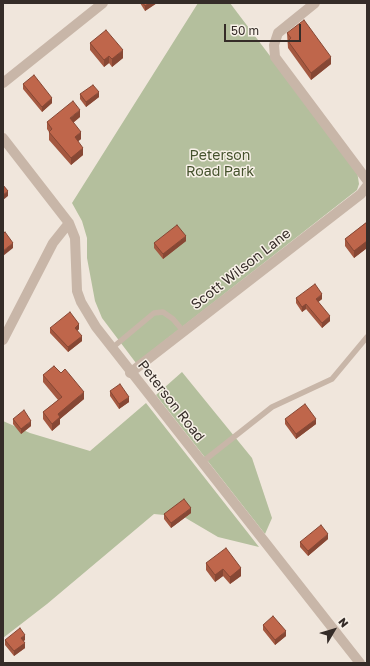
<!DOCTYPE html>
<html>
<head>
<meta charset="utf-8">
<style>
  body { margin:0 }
  #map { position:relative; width:370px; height:666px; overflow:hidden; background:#f0e6dc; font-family:"Golos Text",sans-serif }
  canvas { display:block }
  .frame { position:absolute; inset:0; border:4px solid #352c28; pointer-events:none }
  .north { position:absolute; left:314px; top:610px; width:40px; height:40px; -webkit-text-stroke:3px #f8f1e8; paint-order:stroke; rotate:52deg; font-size:11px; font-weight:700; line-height:16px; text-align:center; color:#352c28 }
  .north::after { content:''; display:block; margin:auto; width:14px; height:18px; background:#352c28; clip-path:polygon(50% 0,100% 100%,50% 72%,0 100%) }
  .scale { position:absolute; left:224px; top:24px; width:77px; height:18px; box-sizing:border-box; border:2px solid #352c28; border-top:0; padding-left:5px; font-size:12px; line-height:14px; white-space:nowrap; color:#352c28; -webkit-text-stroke:3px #f8f1e8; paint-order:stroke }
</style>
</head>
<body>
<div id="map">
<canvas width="370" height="666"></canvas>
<div class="frame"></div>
<div class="north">N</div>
<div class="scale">50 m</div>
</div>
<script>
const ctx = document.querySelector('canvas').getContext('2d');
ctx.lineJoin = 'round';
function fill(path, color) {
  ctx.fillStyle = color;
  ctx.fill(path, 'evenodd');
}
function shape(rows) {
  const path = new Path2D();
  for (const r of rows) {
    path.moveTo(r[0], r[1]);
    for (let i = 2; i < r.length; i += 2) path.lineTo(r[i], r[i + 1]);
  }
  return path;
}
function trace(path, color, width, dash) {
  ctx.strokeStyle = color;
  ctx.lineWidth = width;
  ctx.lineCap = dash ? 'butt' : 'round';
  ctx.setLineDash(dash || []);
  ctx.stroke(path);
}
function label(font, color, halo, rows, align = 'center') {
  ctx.font = font + ' "Golos Text",sans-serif';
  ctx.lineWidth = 3;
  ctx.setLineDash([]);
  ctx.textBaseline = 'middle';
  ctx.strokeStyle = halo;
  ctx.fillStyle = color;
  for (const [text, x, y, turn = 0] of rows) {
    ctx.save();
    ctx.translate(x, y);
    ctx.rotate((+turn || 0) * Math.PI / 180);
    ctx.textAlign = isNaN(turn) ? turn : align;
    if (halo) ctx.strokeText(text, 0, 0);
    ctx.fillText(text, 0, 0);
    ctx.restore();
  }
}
fill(shape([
  [198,3,230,3,357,171,359,184,357,190,136,363,102,318,95,301,87,258,87,238,82,221,72,203],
  [182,372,252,458,272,518,265,534,156,395],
  [146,403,259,547,218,537,184,517,154,514,47,604,3,638,3,421,30,433,90,451]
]), '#b4bf9d');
trace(shape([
  [112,348,154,313,163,312,173,319,184,332],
  [201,463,272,407,332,379,367,337]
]), '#c8b6a8', 5.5);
trace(shape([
  [315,3,278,33,274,45,275,57,367,180],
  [3,83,103,3],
  [3,138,69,223,75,238,77,291,81,302,96,327,360,663],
  [3,340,53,243,69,223],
  [130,373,361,194,367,186]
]), '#c8b6a8', 10);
fill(shape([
  [140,3,157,3,145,11],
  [287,33,331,64,311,80,288,48],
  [90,43,123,58,112,67,109,63,104,67,90,50],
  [23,84,52,103,42,112,23,89],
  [80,94,99,97,86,107,80,99],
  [80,117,73,123,81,139,78,141,83,155,71,165,49,140,49,132,47,129,47,122],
  [367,222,367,248,354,258,345,246,345,239],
  [186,241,163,259,154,248,154,243],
  [296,298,322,299,318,302,330,321,322,328,306,309,302,312,296,303],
  [50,328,79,329,77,331,82,341,68,352,50,333],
  [43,375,84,399,60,419,60,424,52,431,43,419,43,412,58,400,43,382],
  [110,391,129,402,119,409,110,396],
  [13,419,31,426,21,434,13,424],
  [285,419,316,424,296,439,285,424],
  [191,513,171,528,164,519,164,514],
  [328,539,308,556,300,547,300,542],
  [206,563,241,568,241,576,230,584,223,576,215,582,206,570],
  [263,625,286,636,275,645,263,630],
  [5,640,25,640,23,641,25,648,14,656,5,645]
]), '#a45840');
fill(shape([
  [149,3,157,3,145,11,145,6],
  [123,50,123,58,112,67,112,59],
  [109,56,109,63,104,67,104,60],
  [331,57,331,64,311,80,311,73],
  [99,92,99,97,86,107,86,102],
  [52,98,52,103,42,112,42,107],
  [80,110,80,117,70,125,70,118],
  [81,132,81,139,75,144,75,137],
  [83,148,83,155,71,165,71,158],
  [8,191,8,196,3,200,3,195],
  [186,236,186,241,163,259,163,254],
  [367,241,367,248,354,258,354,251],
  [13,243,13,248,3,256,3,251],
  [322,294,322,299,316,304,316,299],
  [306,304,306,309,302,312,302,307],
  [330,316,330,321,322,328,322,323],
  [79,324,79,329,75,333,75,328],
  [82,336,82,341,68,352,68,347],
  [84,392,84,399,60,419,60,424,52,431,52,424,58,414],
  [129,397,129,402,119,409,119,404],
  [316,419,316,424,296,439,296,434],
  [31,421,31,426,21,434,21,429],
  [191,508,191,513,171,528,171,523],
  [328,534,328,539,308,556,308,551],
  [241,568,241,576,230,584,230,577],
  [223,569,223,576,215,582,215,575],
  [286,631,286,636,275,645,275,640],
  [25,635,25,640,21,643,21,638],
  [25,643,25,648,14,656,14,651]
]), '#864734');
const building = shape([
  [143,3,149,3,145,6,143,3],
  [304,20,331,57,311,73,288,41,291,38,287,33,304,20],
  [106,30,123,50,112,59,109,56,104,60,90,43,106,30],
  [34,75,52,98,42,107,23,84,34,75],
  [93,85,99,92,86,102,80,94,93,85],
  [73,101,80,110,70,118,81,132,75,137,83,148,71,158,49,132,52,129,47,122,73,101],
  [3,185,8,191,3,195,3,185],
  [367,222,367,241,354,251,345,239,367,222],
  [177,225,186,236,163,254,154,243,177,225],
  [5,232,13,243,3,251,3,234,5,232],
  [315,284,322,294,316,299,330,316,322,323,306,304,302,307,296,298,315,284],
  [70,312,79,324,75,328,82,336,68,347,50,328,70,312],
  [54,366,61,373,65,369,84,392,58,414,60,417,52,424,43,412,62,397,43,375,54,366],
  [120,384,129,397,119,404,110,391,120,384],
  [305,404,316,419,296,434,285,419,305,404],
  [24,410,31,421,21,429,13,419,24,410],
  [184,499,191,508,171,523,164,514,184,499],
  [321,525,328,534,308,551,300,542,321,525],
  [226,548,241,568,230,577,223,569,215,575,206,563,226,548],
  [273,616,286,631,275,640,263,625,273,616],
  [20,628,25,635,21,638,25,643,14,651,5,640,20,628]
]);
fill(building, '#bf664b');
trace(building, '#864734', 1);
label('14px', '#45522d', '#f8f1e8', [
  ["Peterson",220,156],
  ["Road Park",220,172]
]);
label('14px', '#352c28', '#f8f1e8', [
  ["Scott Wilson Lane",241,269,-38],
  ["Peterson Road",171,401,52]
]);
</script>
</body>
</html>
